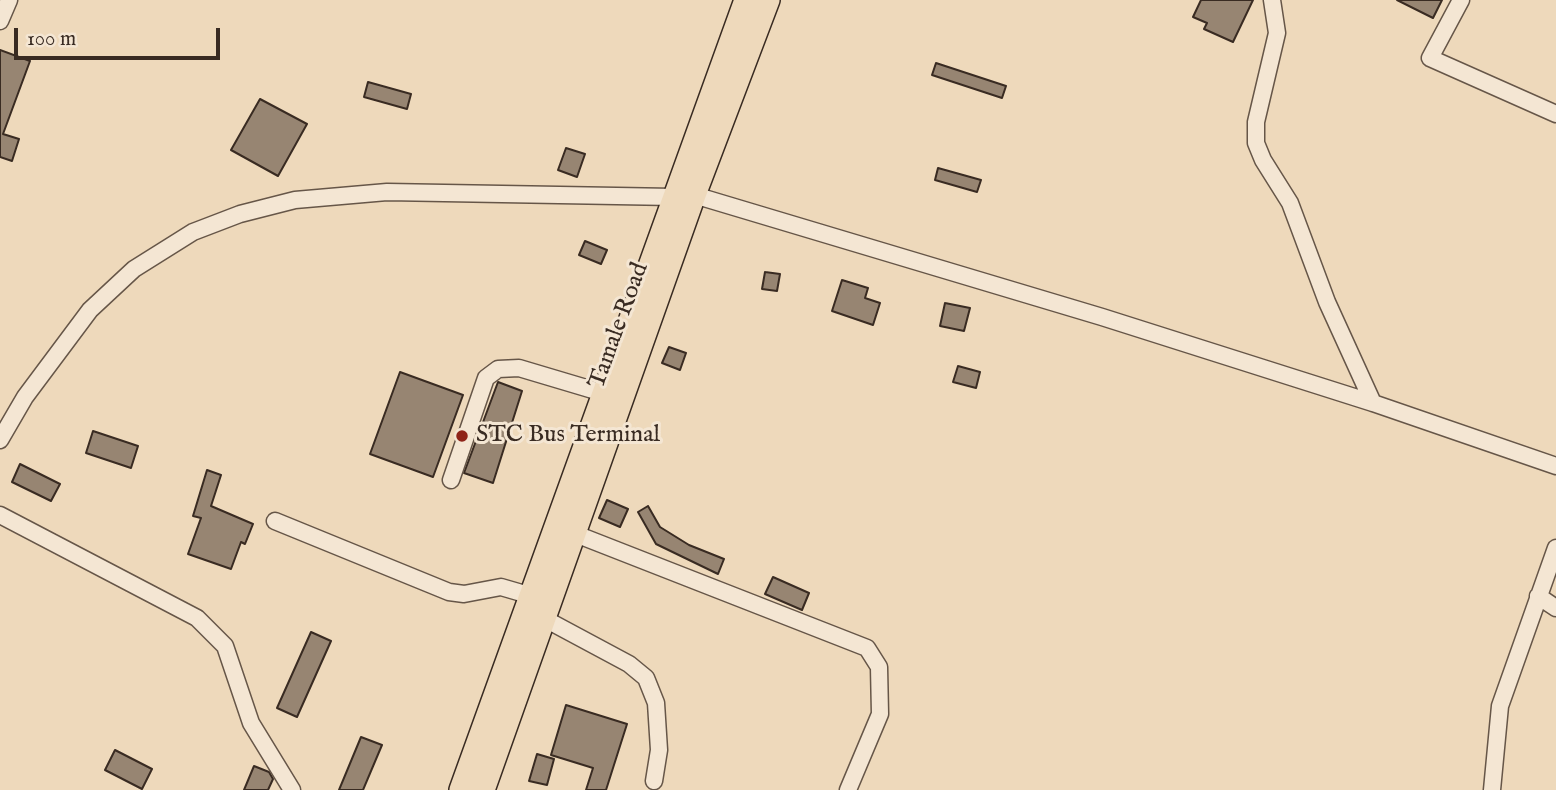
<!DOCTYPE html>
<html>
<head>
<meta charset="utf-8">
<style>
  body { margin:0 }
  #map { position:relative; width:1556px; height:790px; overflow:hidden; background:#eed9bb; font-family:"IM FELL English",serif }
  canvas { display:block }
  .scale { position:absolute; left:14px; top:28px; width:206px; height:32px; box-sizing:border-box; border:4px solid #392b22; border-top:0; padding-left:9px; font-size:21px; line-height:24px; white-space:nowrap; color:#392b22; -webkit-text-stroke:5px #f4e6d3; paint-order:stroke }
</style>
</head>
<body>
<div id="map">
<canvas width="1556" height="790"></canvas>
<div class="scale">100 m</div>
</div>
<script>
const ctx = document.querySelector('canvas').getContext('2d');
ctx.lineJoin = 'round';
function fill(path, color) {
  ctx.fillStyle = color;
  ctx.fill(path, 'evenodd');
}
function shape(rows) {
  const path = new Path2D();
  for (const r of rows) {
    path.moveTo(r[0], r[1]);
    for (let i = 2; i < r.length; i += 2) path.lineTo(r[i], r[i + 1]);
  }
  return path;
}
function trace(path, color, width, dash) {
  ctx.strokeStyle = color;
  ctx.lineWidth = width;
  ctx.lineCap = dash ? 'butt' : 'round';
  ctx.setLineDash(dash || []);
  ctx.stroke(path);
}
function label(font, color, halo, rows, align = 'center') {
  ctx.font = font + ' "IM FELL English",serif';
  ctx.lineWidth = 6;
  ctx.setLineDash([]);
  ctx.textBaseline = 'middle';
  ctx.strokeStyle = halo;
  ctx.fillStyle = color;
  for (const [text, x, y, turn = 0] of rows) {
    ctx.save();
    ctx.translate(x, y);
    ctx.rotate((+turn || 0) * Math.PI / 180);
    ctx.textAlign = isNaN(turn) ? turn : align;
    if (halo) ctx.strokeText(text, 0, 0);
    ctx.fillText(text, 0, 0);
    ctx.restore();
  }
}
const building = shape([
  [1201,0,1253,0,1233,42,1204,29,1207,23,1193,17,1201,0],
  [1397,0,1442,0,1433,18,1397,0],
  [0,50,30,61,3,134,19,139,12,161,0,157,0,50],
  [936,63,1006,86,1002,98,932,75,936,63],
  [368,82,411,94,407,109,364,97,368,82],
  [260,99,307,124,278,176,231,150,260,99],
  [566,148,585,154,577,177,558,170,566,148],
  [938,168,981,180,977,192,935,180,938,168],
  [585,241,607,250,601,264,579,255,585,241],
  [765,272,780,274,777,291,762,289,765,272],
  [842,280,868,288,865,298,880,303,873,325,832,311,842,280],
  [945,303,970,308,964,331,940,326,945,303],
  [669,347,686,353,680,370,662,363,669,347],
  [958,366,980,372,976,388,953,382,958,366],
  [400,372,463,395,433,477,370,454,400,372],
  [498,382,522,391,493,483,464,473,498,382],
  [93,431,138,446,131,468,86,453,93,431],
  [20,464,60,484,51,501,12,482,20,464],
  [207,470,221,475,211,506,253,524,245,544,241,542,231,569,188,554,201,518,193,516,207,470],
  [607,500,628,509,620,527,599,518,607,500],
  [648,506,660,527,689,545,724,559,718,574,656,544,638,512,648,506],
  [773,577,809,593,802,610,765,594,773,577],
  [311,632,331,641,297,717,277,708,311,632],
  [566,705,627,724,606,790,586,790,593,768,551,755,566,705],
  [361,737,382,745,363,790,339,790,361,737],
  [115,750,152,769,142,789,105,770,115,750],
  [537,754,554,759,547,785,529,781,537,754],
  [254,766,269,772,273,779,268,790,244,790,254,766]
]);
fill(building, '#978572');
trace(building, '#392b22', 2);
const minor = shape([
  [1272,0,1277,33,1256,122,1256,143,1263,160,1290,203,1327,302,1373,403],
  [1461,0,1430,58,1556,114],
  [0,21,9,0],
  [694,195,1102,317,1373,403,1556,466],
  [0,440,25,397,90,310,134,269,193,232,240,214,295,200,387,192,674,197],
  [451,480,486,378,498,369,519,368,603,393],
  [0,515,197,618,225,646,251,723,292,790],
  [275,521,449,592,464,594,501,587,532,596],
  [573,533,867,648,879,667,880,714,848,790],
  [1538,596,1556,608],
  [545,619,629,664,646,678,656,703,659,750,654,781],
  [1492,790,1500,706,1556,548]
]);
const highway = shape([
  [461,790,746,0],
  [483,790,694,195,768,0]
]);
trace(minor, '#665648', 19);
trace(highway, '#392b22', 26);
trace(minor, '#f4e6d3', 16);
trace(highway, '#eed9bb', 23);
for (const [x, y, r, color] of [
  [462,436,7,"#8f2418"]
]) {
  const dot = new Path2D();
  dot.arc(x, y, r, 0, 2 * Math.PI);
  ctx.fillStyle = color;
  ctx.fill(dot);
  trace(dot, '#f4e6d3', 2.5);
}
label('24px', '#392b22', '#f4e6d3', [
  ["Tamale Road",620,326,-70]
]);
label('24px', '#392b22', '#f4e6d3', [
  ["STC Bus Terminal",476,436]
], 'left');
</script>
</body>
</html>
